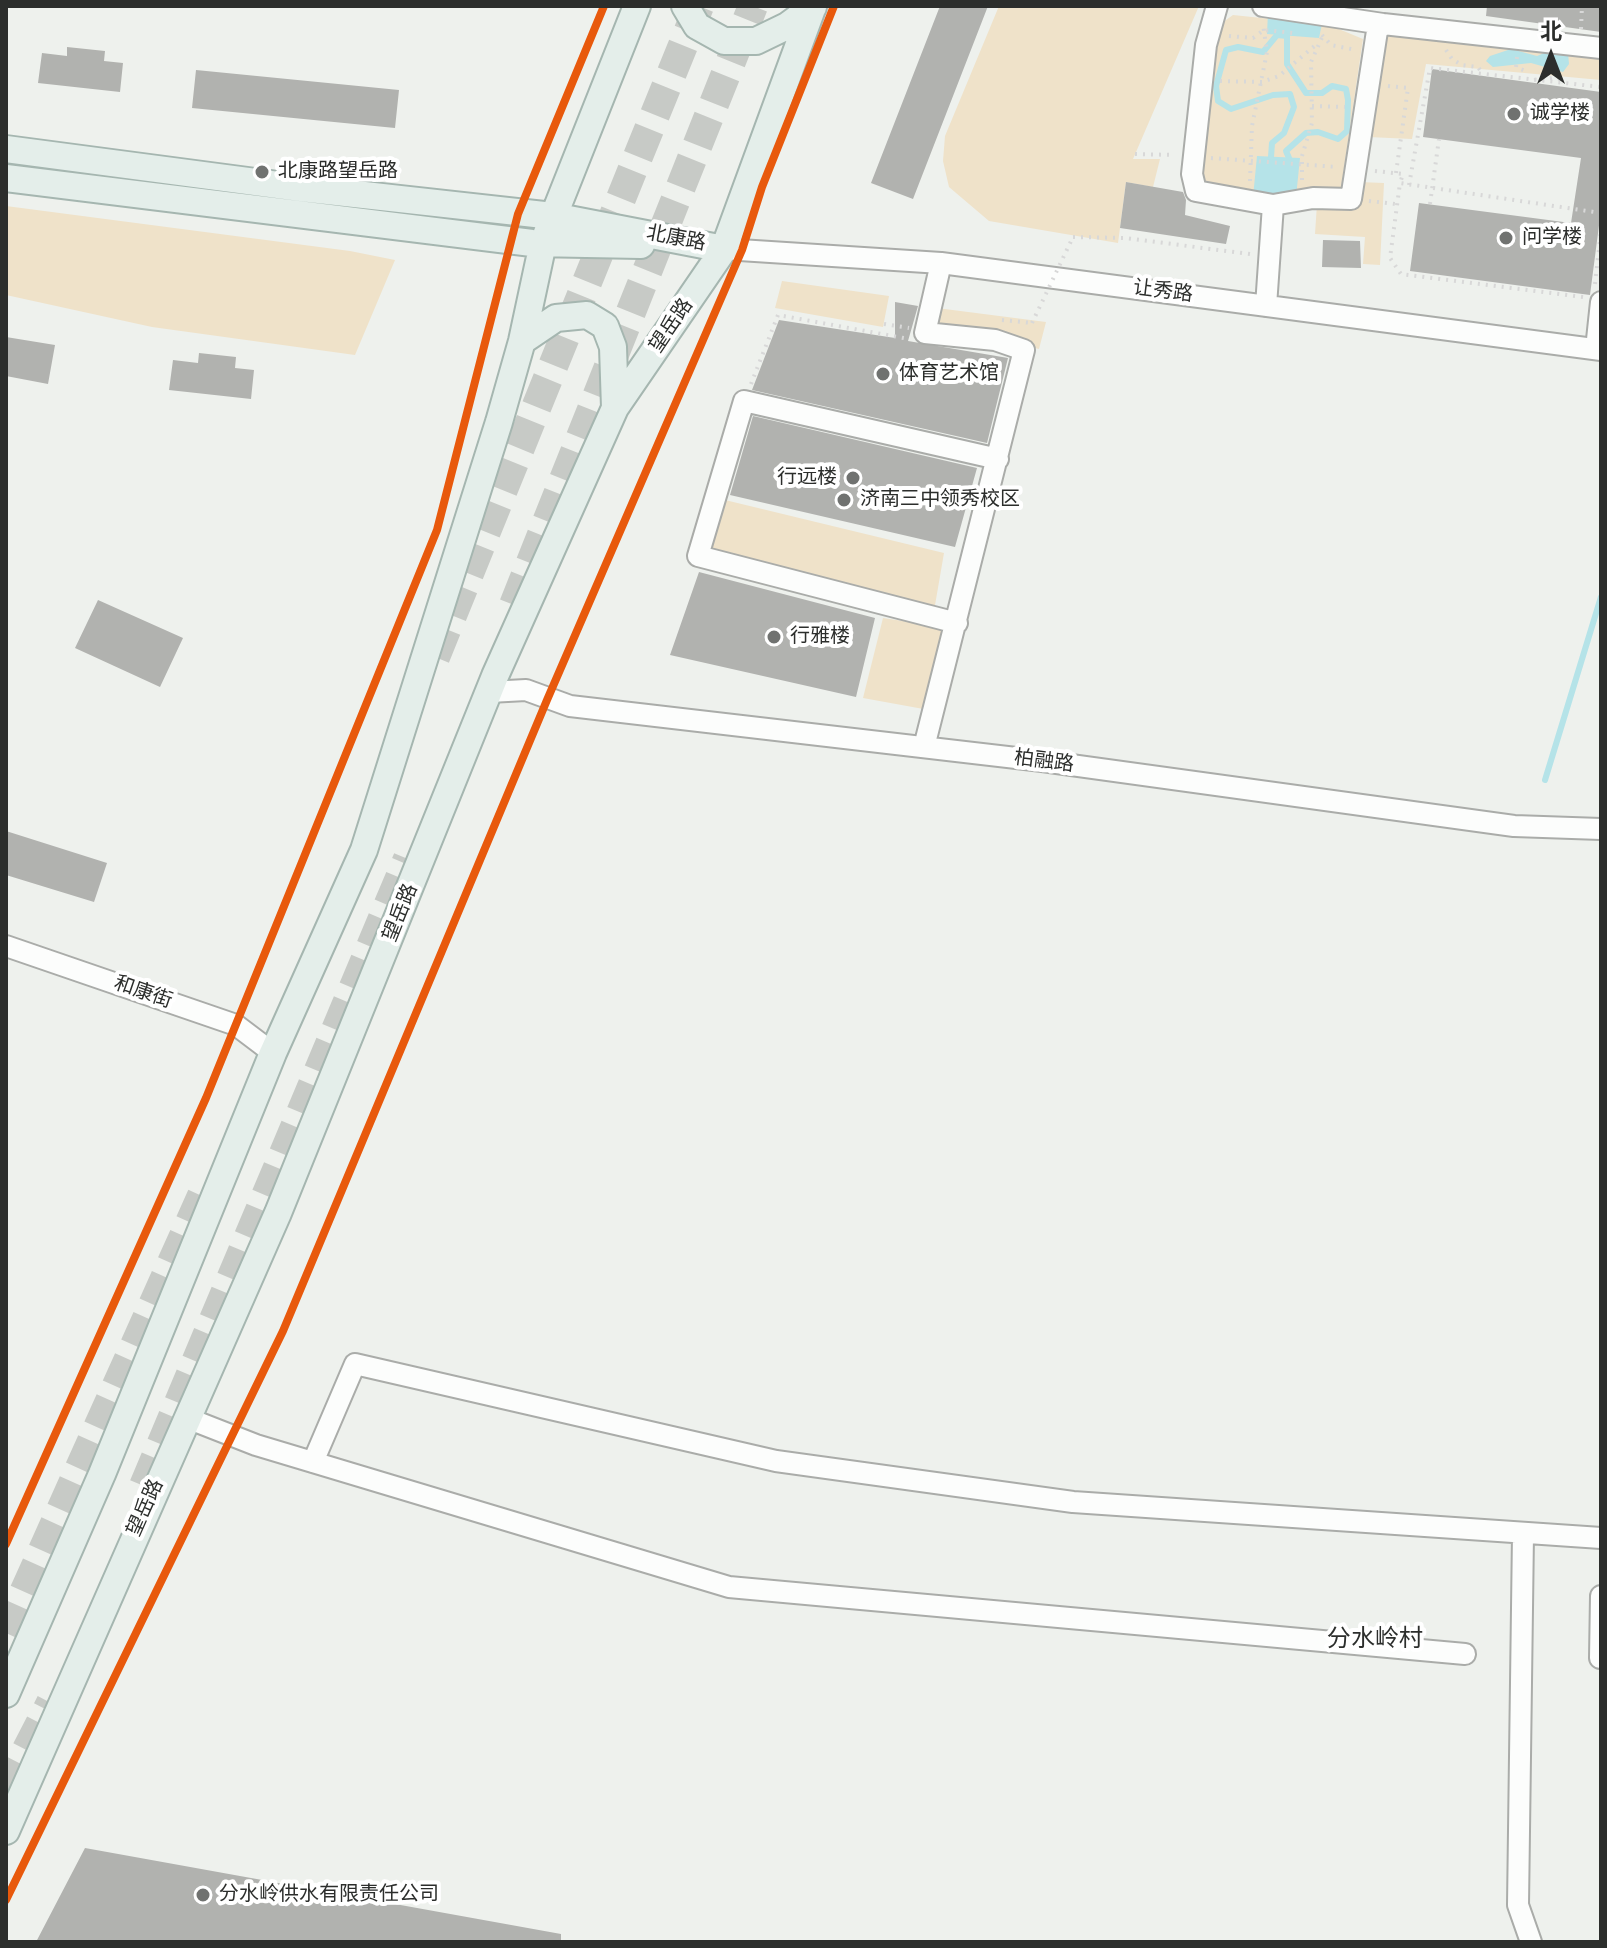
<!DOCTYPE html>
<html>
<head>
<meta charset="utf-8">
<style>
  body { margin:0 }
  #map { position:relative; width:1607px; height:1948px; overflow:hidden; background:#eef1ed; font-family:Poppins,"Noto Sans SC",sans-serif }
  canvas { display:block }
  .frame { position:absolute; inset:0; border:8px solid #2c2e2c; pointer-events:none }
  .north { position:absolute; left:1511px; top:16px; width:80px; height:80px; -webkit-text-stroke:6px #fff; paint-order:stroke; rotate:0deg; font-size:22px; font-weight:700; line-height:32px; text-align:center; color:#2c2e2c }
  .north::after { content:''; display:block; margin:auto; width:28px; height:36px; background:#2c2e2c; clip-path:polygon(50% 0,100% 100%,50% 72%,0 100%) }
</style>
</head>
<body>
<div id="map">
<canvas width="1607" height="1948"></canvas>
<div class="frame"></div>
<div class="north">北</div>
</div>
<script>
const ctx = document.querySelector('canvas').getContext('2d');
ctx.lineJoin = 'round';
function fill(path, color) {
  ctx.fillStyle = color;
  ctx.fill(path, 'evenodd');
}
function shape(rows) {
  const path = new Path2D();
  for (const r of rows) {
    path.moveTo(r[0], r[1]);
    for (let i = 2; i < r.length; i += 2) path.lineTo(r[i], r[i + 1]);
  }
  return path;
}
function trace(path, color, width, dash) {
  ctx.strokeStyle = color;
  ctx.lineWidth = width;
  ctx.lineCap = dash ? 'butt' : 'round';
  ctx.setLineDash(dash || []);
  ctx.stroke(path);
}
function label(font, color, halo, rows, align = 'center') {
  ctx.font = font + ' Poppins,"Noto Sans SC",sans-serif';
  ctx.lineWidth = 8;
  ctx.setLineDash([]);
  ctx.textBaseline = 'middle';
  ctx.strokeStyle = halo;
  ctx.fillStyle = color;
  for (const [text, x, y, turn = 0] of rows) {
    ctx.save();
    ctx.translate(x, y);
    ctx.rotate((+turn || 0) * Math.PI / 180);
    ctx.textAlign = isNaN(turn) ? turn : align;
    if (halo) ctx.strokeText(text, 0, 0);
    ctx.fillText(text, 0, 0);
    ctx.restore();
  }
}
fill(shape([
  [999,6,1199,6,1133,159,1160,159,1153,187,1126,182,1118,243,989,221,949,187,943,161,945,136],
  [1233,15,1329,25,1363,39,1340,195,1260,195,1201,188,1201,160,1219,25],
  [1402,25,1601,48,1601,80,1426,64,1412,139,1368,137,1382,34],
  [1359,182,1384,183,1380,265,1363,264,1365,237,1315,234,1317,204],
  [6,206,350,251,395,260,355,355,152,327,6,295],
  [782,281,889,296,883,327,775,308],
  [937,308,1046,322,1039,349,933,324],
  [725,500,944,553,934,611,706,551],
  [883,618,949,628,929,710,863,698]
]), '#efe2c9');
fill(shape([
  [1268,12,1323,19,1319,38,1267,34],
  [1511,49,1537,56,1544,53,1568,53,1569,64,1563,72,1531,63,1493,67,1486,61,1490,56],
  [1257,156,1300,158,1296,197,1253,197]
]), '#b5e3e8');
trace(shape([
  [1271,157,1272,143,1284,133,1294,107,1290,94,1273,95,1231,109,1218,101,1216,86,1226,50,1238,47,1263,52,1277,35,1287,36,1287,64,1306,93,1322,93,1332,86,1346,89,1348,100,1347,131,1338,139,1318,132,1306,133,1286,151,1289,158],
  [1545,780,1601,597]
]), '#b5e3e8', 6);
fill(shape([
  [940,6,988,6,913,199,871,183],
  [1487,6,1601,6,1601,32,1486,16],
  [67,47,105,51,104,61,123,63,120,92,38,83,42,53,67,56],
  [1432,69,1601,92,1601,210,1590,295,1410,271,1419,203,1571,223,1581,158,1423,137],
  [196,70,399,90,395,128,192,108],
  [1126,182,1183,192,1186,200,1185,215,1230,226,1226,244,1120,228],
  [1323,240,1360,241,1361,268,1322,267],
  [895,302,918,306,908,341,1008,358,987,443,752,390,779,320,895,338],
  [6,337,55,345,48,384,6,376],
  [199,353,236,357,235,368,254,370,251,399,169,390,173,360,198,363],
  [753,416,977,468,955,547,730,495],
  [699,572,875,618,856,697,670,655],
  [98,600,183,638,160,687,75,648],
  [6,831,107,863,94,902,6,875],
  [85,1848,561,1934,561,1942,36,1942]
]), '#b1b2af');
trace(shape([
  [514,605,753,6],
  [435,657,699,6],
  [144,1486,408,859],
  [6,1633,202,1196],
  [6,1790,51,1703]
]), '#c7cac6', 30, [30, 15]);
const minor = shape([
  [1217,6,1206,45,1192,174,1196,191,1273,205],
  [1263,6,1383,24,1601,48],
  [724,249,941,263,1601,350],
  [1266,306,1273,205,1313,198,1351,199,1377,31,1383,24],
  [1596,349,1601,302],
  [957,623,698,556,744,401,998,459],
  [489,692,526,690,570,706,1042,761,1514,826,1601,829],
  [924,747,1024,350,995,340,925,333,941,263],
  [6,946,236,1025,273,1053],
  [187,1418,256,1445,729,1587,1465,1654],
  [313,1462,355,1364,776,1461,1073,1502,1601,1538],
  [1523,1534,1518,1905,1531,1942],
  [1600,1658,1601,1596]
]);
const major = shape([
  [685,6,697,26,724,41,756,41,787,26,813,7],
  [6,149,301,188,553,216,724,249],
  [6,178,532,243,641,245],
  [522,341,556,318,587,315,605,326,613,347,615,408],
  [6,1694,102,1474,273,1053,364,850,499,422,522,341,543,243,637,6],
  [6,1831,278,1213,495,676,615,408,724,249,813,6]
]);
trace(minor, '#aaaca9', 24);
trace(major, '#a5b6b0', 30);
trace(shape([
  [1581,29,1582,6],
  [1322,35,1331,45,1356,50],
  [1229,36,1253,38,1264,30,1293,33],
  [1446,50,1452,59,1462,65,1478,67,1482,73],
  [1517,57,1516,67,1528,72],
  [1534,80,1553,78,1562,79,1563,83],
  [1220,81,1262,82,1279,76,1318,43],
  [1388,86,1408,88,1396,173],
  [1312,106,1345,107],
  [1135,154,1174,155],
  [1211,158,1338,167],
  [1375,171,1403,174,1400,183],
  [1302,180,1302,156,1312,123,1311,62,1324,33],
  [1250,181,1252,126,1267,52,1263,24],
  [1409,185,1430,68,1601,87],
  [1369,201,1396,204],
  [1430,204,1439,139],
  [1073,237,1125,238,1250,254],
  [1595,284,1601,231],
  [1583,297,1401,274,1390,258,1400,183,1601,213],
  [1002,320,1032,323],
  [884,324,909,328],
  [751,384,778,315,909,339]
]), '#d8d8d8', 4, [2, 6]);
trace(minor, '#fcfdfc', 20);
trace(major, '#e4eeea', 26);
trace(shape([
  [1032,323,1073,237]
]), '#d8d8d8', 4, [2, 6]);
trace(shape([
  [6,1544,206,1098,437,530,518,214,604,6],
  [6,1900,283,1331,547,700,742,250,762,187,834,6]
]), '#e8590c', 8);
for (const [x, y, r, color] of [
  [1514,114,8,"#707270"],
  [262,172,8,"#707270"],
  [1506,238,8,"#707270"],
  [883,374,8,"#707270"],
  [853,478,8,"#707270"],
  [844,500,8,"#707270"],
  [774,637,8,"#707270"],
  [203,1895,8,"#707270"]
]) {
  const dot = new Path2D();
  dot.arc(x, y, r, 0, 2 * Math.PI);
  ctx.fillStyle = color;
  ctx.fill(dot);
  trace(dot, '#fff', 3);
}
label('20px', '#2c2e2c', '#fff', [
  ["诚学楼",1530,114],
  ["北康路望岳路",278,172],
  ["问学楼",1522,238],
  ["体育艺术馆",899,374],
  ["行远楼",837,478,"right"],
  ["济南三中领秀校区",860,500],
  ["行雅楼",790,637],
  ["分水岭供水有限责任公司",219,1895]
], 'left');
label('20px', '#2c2e2c', '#fff', [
  ["北康路",676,239,11],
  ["让秀路",1163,292,7],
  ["望岳路",672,326,-56],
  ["柏融路",1044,762,7],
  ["望岳路",401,913,-68],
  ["和康街",143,993,19],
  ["望岳路",146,1508,-66]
]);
label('24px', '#2c2e2c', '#fff', [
  ["分水岭村",1375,1640]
]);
</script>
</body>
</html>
